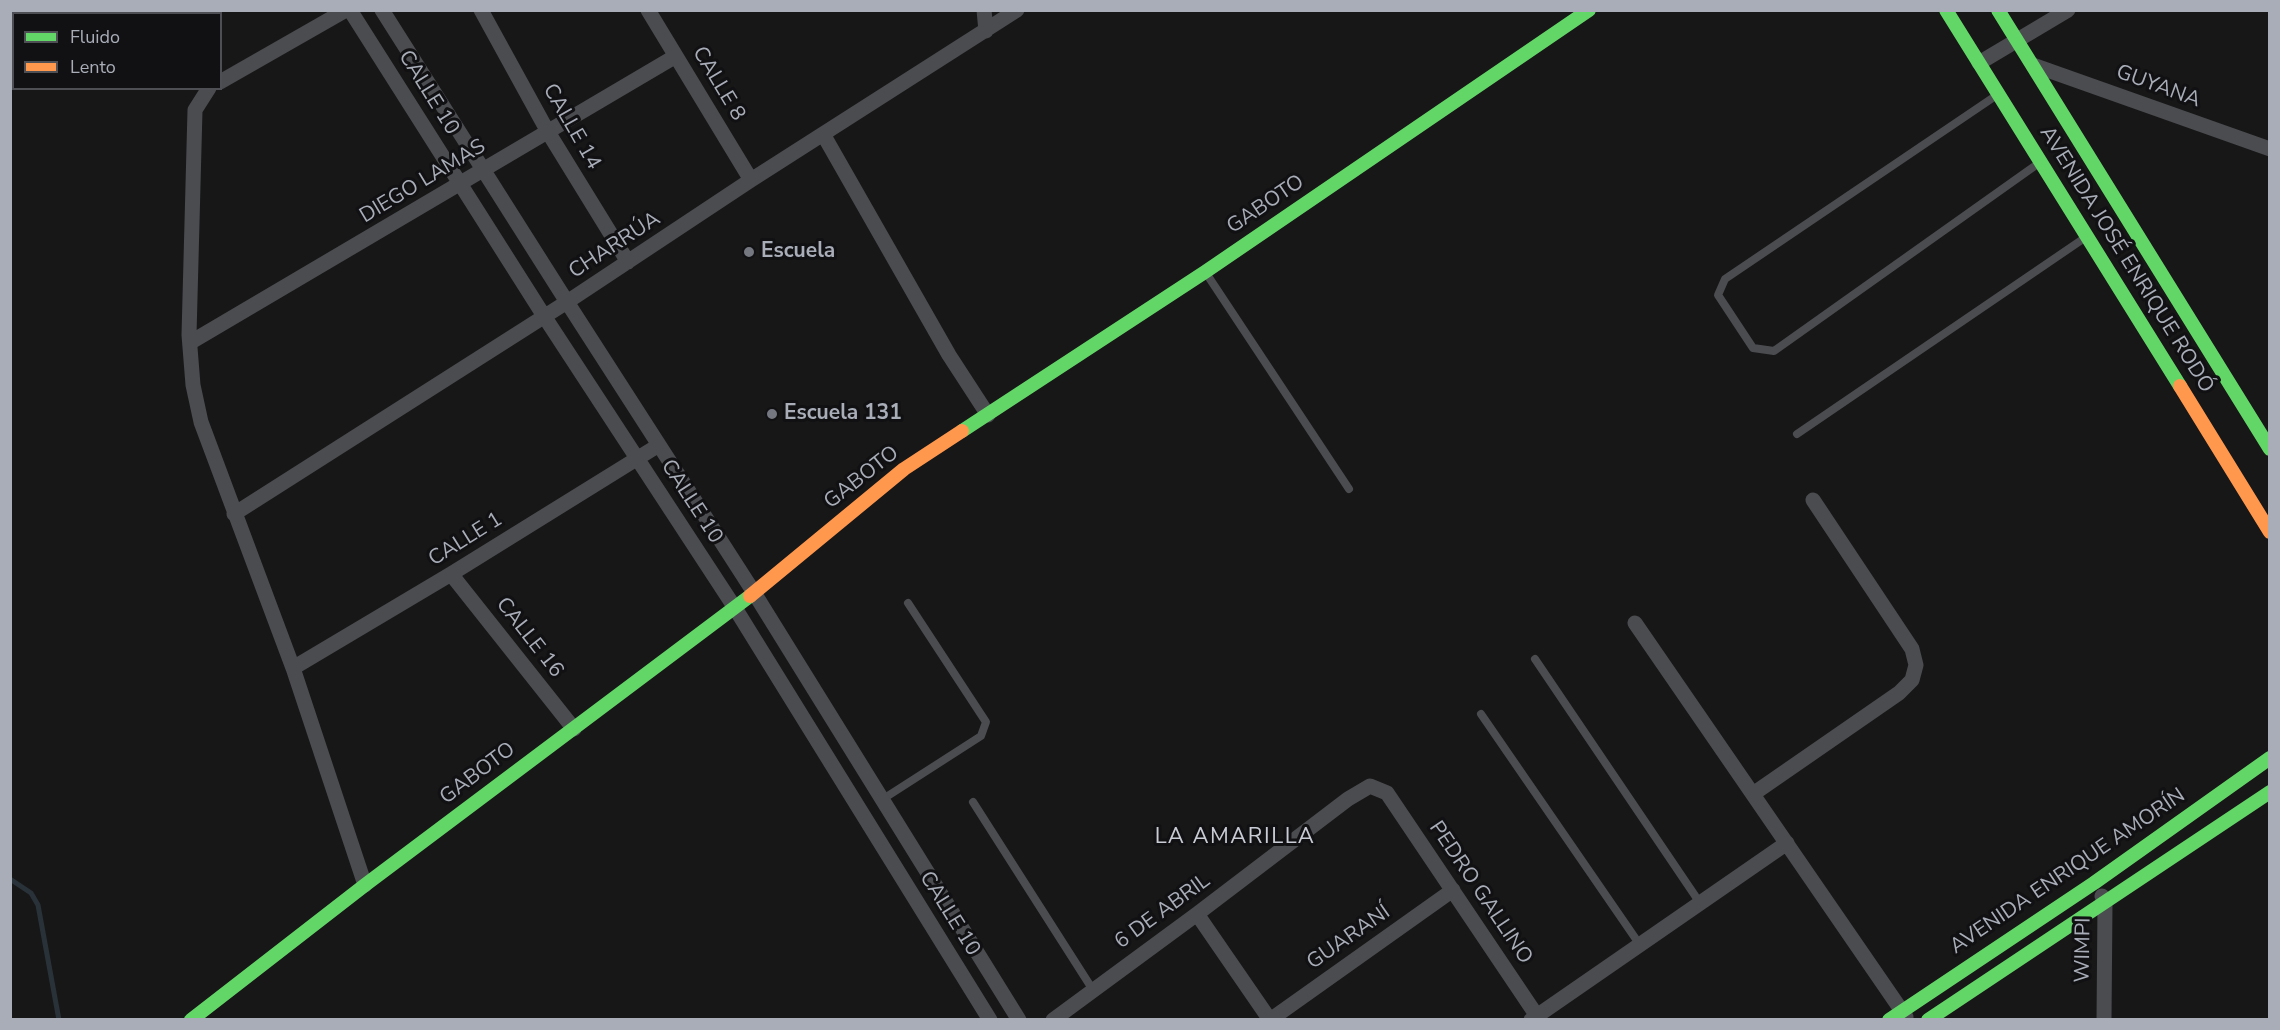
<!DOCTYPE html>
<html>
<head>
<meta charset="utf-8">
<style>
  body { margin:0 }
  #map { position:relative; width:2280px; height:1030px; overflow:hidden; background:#171717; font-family:"Nunito Sans",sans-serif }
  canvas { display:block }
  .frame { position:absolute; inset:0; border:12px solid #a8adb8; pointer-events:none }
  .legend { position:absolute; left:12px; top:12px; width:210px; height:78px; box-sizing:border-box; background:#111113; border:2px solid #4d4f55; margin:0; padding:8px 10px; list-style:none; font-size:18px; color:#a8adb8 }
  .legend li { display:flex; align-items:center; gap:12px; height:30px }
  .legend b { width:30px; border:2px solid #4d4f55 }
</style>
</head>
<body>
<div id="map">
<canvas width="2280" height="1030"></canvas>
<div class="frame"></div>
<ul class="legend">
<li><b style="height:8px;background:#63d668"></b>Fluido</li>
<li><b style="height:8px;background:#ff974d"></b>Lento</li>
</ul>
</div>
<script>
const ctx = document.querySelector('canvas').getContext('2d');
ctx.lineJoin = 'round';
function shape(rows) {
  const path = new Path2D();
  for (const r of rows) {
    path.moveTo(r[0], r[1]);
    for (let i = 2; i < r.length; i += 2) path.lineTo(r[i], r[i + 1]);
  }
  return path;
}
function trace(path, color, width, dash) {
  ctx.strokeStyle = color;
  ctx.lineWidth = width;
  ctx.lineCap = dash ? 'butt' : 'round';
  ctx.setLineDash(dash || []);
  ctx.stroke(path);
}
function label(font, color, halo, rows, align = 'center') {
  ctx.font = font + ' "Nunito Sans",sans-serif';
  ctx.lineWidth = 6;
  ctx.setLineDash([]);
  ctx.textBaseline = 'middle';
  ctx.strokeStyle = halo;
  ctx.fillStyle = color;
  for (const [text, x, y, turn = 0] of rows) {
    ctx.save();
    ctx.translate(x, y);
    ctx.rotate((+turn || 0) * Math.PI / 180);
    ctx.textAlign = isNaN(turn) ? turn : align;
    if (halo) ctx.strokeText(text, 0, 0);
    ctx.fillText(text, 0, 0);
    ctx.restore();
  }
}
trace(shape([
  [10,879,31,893,38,905,59,1020]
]), '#2a3239', 5);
trace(shape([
  [1997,95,1725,279,1718,295,1753,348,1774,351,2039,163],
  [1206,273,1349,489],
  [1797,434,2086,237],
  [1535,659,1700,903],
  [1481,714,1640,945],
  [883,799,981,736,986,722,908,603],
  [973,802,1093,990]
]), '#4b4c50', 8);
trace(shape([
  [17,10,19,14],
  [350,10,544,316,735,608,990,1020],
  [382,10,567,302,753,591,1019,1020],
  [481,10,548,132,628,262],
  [648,10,751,180],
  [984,10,986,31],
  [209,14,215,10],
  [1979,63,2068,10],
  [2033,65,2270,149],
  [220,82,346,10],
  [209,88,195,110,189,335,193,385,201,422,293,668,365,885],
  [823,134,949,355,988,415],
  [191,342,676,56],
  [234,514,567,302,751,180,1017,10],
  [451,574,574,729],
  [1635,623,1906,1017],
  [293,668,451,574,659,445],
  [1753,794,1899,693,1912,680,1916,665,1912,649,1813,500],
  [2102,896,2105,903,2104,1020],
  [1197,914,1270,1020],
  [1053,1020,1197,914,1348,799,1370,786,1387,793,1537,1016],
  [1270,1020,1453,890],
  [1531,1020,1787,843]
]), '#4b4c50', 15);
trace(shape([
  [1946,10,2180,386],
  [1998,10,2270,449],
  [962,431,1205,272,1589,10],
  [191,1020,365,885,750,596],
  [1889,1020,2094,883,2270,758],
  [1928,1020,2270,792]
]), '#63d668', 14);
trace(shape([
  [2180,386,2270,532],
  [750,596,904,469,962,431]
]), '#ff974d', 14);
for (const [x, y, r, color] of [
  [749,252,6,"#757880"],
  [772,414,6,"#757880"]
]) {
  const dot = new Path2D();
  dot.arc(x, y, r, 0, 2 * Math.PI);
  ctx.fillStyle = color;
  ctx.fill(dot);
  trace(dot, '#111113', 2);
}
label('21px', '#a8adb8', '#111113', [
  ["CALLE 8",718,84,59],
  ["GUYANA",2158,87,20],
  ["CALLE 10",428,93,58],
  ["CALLE 14",571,127,60],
  ["DIEGO LAMAS",423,182,-31],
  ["GABOTO",1266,205,-34],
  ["CHARRÚA",615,246,-33],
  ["AVENIDA JOSÉ ENRIQUE RODÓ",2126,260,58],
  ["GABOTO",862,478,-38],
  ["CALLE 10",691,502,57],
  ["CALLE 1",466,540,-32],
  ["CALLE 16",529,638,52],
  ["GABOTO",478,774,-37],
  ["AVENIDA ENRIQUE AMORÍN",2068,872,-34],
  ["PEDRO GALLINO",1480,893,56],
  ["6 DE ABRIL",1163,912,-36],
  ["CALLE 10",949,914,58],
  ["GUARANÍ",1349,938,-35],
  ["WIMPI",2084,950,-89]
]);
label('bold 21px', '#a8adb8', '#111113', [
  ["Escuela",761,252],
  ["Escuela 131",784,414]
], 'left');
ctx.letterSpacing = '1.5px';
label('22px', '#c9ccd4', '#111113', [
  ["LA AMARILLA",1235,838]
]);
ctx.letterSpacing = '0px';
</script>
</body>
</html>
